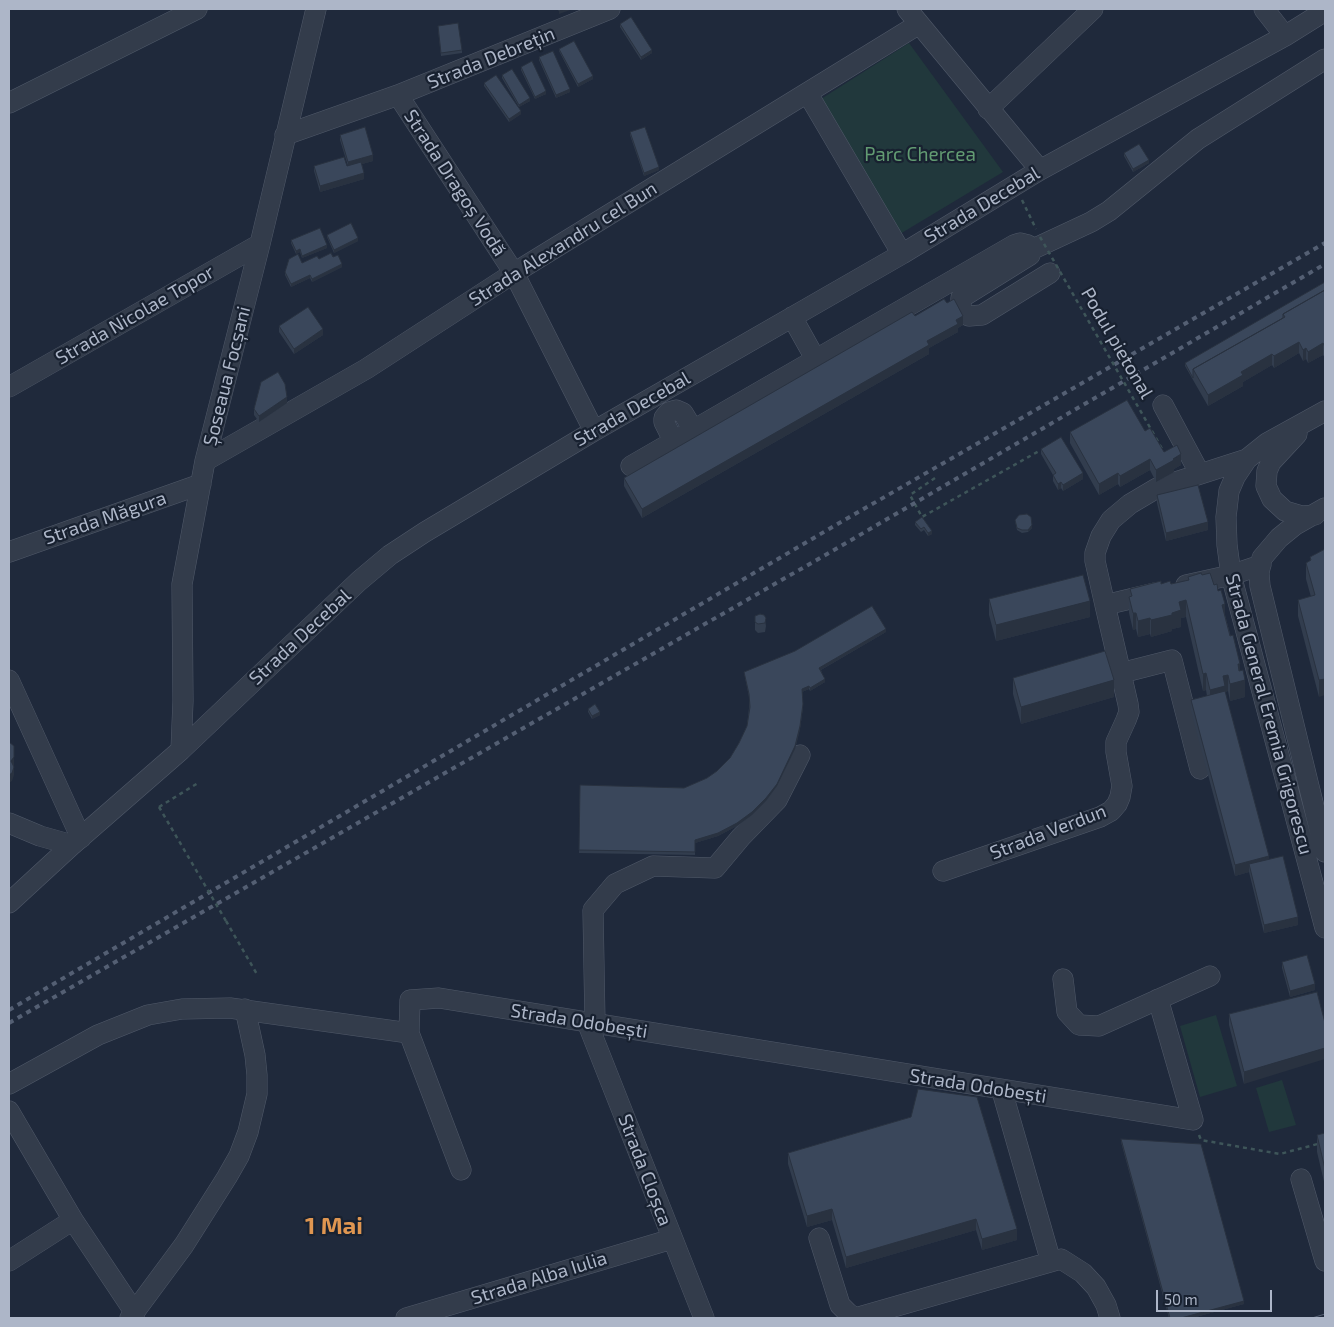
<!DOCTYPE html>
<html>
<head>
<meta charset="utf-8">
<style>
  body { margin:0 }
  #map { position:relative; width:1334px; height:1327px; overflow:hidden; background:#1f293b; font-family:"Exo 2",sans-serif }
  canvas { display:block }
  .frame { position:absolute; inset:0; border:10px solid #adb6c8; pointer-events:none }
  .scale { position:absolute; left:1156px; top:1290px; width:116px; height:22px; box-sizing:border-box; border:2px solid #adb6c8; border-top:0; padding-left:6px; font-size:15px; line-height:18px; white-space:nowrap; color:#adb6c8; -webkit-text-stroke:4px #182130; paint-order:stroke }
</style>
</head>
<body>
<div id="map">
<canvas width="1334" height="1327"></canvas>
<div class="frame"></div>
<div class="scale">50 m</div>
</div>
<script>
const ctx = document.querySelector('canvas').getContext('2d');
ctx.lineJoin = 'round';
function fill(path, color) {
  ctx.fillStyle = color;
  ctx.fill(path, 'evenodd');
}
function shape(rows) {
  const path = new Path2D();
  for (const r of rows) {
    path.moveTo(r[0], r[1]);
    for (let i = 2; i < r.length; i += 2) path.lineTo(r[i], r[i + 1]);
  }
  return path;
}
function trace(path, color, width, dash) {
  ctx.strokeStyle = color;
  ctx.lineWidth = width;
  ctx.lineCap = dash ? 'butt' : 'round';
  ctx.setLineDash(dash || []);
  ctx.stroke(path);
}
function label(font, color, halo, rows, align = 'center') {
  ctx.font = font + ' "Exo 2",sans-serif';
  ctx.lineWidth = 4.5;
  ctx.setLineDash([]);
  ctx.textBaseline = 'middle';
  ctx.strokeStyle = halo;
  ctx.fillStyle = color;
  for (const [text, x, y, turn = 0] of rows) {
    ctx.save();
    ctx.translate(x, y);
    ctx.rotate((+turn || 0) * Math.PI / 180);
    ctx.textAlign = isNaN(turn) ? turn : align;
    if (halo) ctx.strokeText(text, 0, 0);
    ctx.fillText(text, 0, 0);
    ctx.restore();
  }
}
fill(shape([
  [909,43,1003,172,900,234,821,99],
  [1216,1015,1237,1086,1200,1097,1180,1026],
  [1282,1080,1296,1125,1269,1132,1256,1088]
]), '#21383c');
const minor = shape([
  [907,9,1040,170],
  [1264,9,1285,36],
  [808,94,902,254],
  [398,95,514,273,594,431],
  [9,103,197,9],
  [988,109,1093,9],
  [285,135,398,95,610,9],
  [1031,250,1091,222,1109,211,1198,139,1325,59],
  [792,317,816,360],
  [9,387,260,244],
  [1163,405,1200,474],
  [1325,411,1267,443,1247,459,1235,477,1229,491,1226,517,1227,545,1231,575,1325,928],
  [1297,434,1271,462,1267,471,1266,486,1272,499,1285,511,1302,516,1315,515],
  [674,442,664,422,664,418,669,412,676,410,683,413,694,431],
  [205,461,366,369,514,273,919,24],
  [631,466,1014,245,1020,243,1028,245,1031,250,1030,255,961,298,961,308,965,314,969,316,982,315,1050,273],
  [1325,508,1295,525,1279,538,1262,558,1259,573,1260,586,1325,852],
  [9,552,201,484],
  [1186,585,1231,575,1261,565],
  [1105,605,1095,561,1095,553,1101,536,1111,520,1130,504,1157,488,1247,459],
  [1121,673,1172,660,1200,769],
  [9,680,81,838],
  [181,750,183,701,182,584,205,461,260,244,316,9],
  [9,823,40,836,72,845],
  [943,871,1100,817,1111,811,1117,804,1120,797,1122,786,1116,752,1116,742,1126,720,1129,712,1128,704,1105,605,1155,593],
  [9,903,72,845,181,750,359,581,390,555,425,532,594,431,902,254,1040,170,1285,36,1325,11],
  [1063,979,1067,1012,1079,1025,1099,1026,1210,976],
  [587,1022,704,1318],
  [595,1023,593,910,615,884,653,866,715,868,741,837,777,800,800,755],
  [409,1033,461,1170],
  [9,1084,98,1035,148,1015,182,1009,230,1008,409,1033,410,1000,439,998,1193,1120,1158,999],
  [1002,1091,1051,1262],
  [9,1111,73,1220,135,1313],
  [1301,1179,1325,1261],
  [819,1238,840,1305,848,1313,855,1318,1061,1259,1083,1273,1096,1287,1106,1305,1110,1318],
  [9,1261,73,1220],
  [130,1318,184,1245,227,1177,239,1156,248,1132,257,1094,257,1075,255,1055,245,1009],
  [406,1318,672,1239]
]);
trace(minor, '#505969', 21);
trace(shape([
  [1022,200,1036,229],
  [1148,424,1162,449],
  [935,478,910,495,922,517,1039,451],
  [159,807,198,783],
  [226,921,258,976],
  [1199,1135,1201,1140,1280,1154,1325,1142]
]), '#3e5559', 2.5, [4, 4]);
trace(minor, '#333c4b', 20);
trace(shape([
  [1312,1318,1325,1314]
]), '#545f73', 1);
trace(shape([
  [9,1010,829,529,1325,243],
  [9,1023,834,550,1325,264]
]), '#545f73', 4, [5, 5]);
trace(shape([
  [1040,237,1148,424],
  [159,807,226,921]
]), '#3e5559', 2.5, [4, 4]);
fill(shape([
  [620,24,652,53,641,60,620,27],
  [438,29,462,50,462,53,441,56],
  [559,49,593,79,578,87,559,51],
  [539,57,570,92,556,98,539,60],
  [521,67,546,94,535,99,521,70],
  [502,75,530,101,519,107,502,78],
  [484,83,521,114,509,122,484,86],
  [630,132,659,170,644,176,630,135],
  [340,135,373,161,362,164,364,179,320,192,314,171,314,166,348,166,340,140],
  [1124,153,1149,163,1133,172,1124,156],
  [327,235,358,241,334,253,327,237],
  [291,240,327,248,302,258,300,252,296,254,291,243],
  [333,257,342,267,312,282,310,278,291,287,285,275,285,272,302,263,319,259],
  [1325,282,1325,358,1323,355,1308,363,1306,359,1303,361,1299,353,1274,368,1272,365,1243,382,1243,386,1208,406,1185,366,1185,363],
  [947,303,963,325,958,328,958,332,929,348,929,354,642,518,624,486,624,478,915,316],
  [279,326,323,335,294,354,279,332],
  [287,403,259,422,254,415,254,409],
  [1145,431,1164,452,1181,465,1174,469,1174,472,1156,482,1150,470,1120,487,1118,484,1099,495,1070,443,1070,432],
  [1041,449,1083,479,1063,491,1061,488,1058,490,1053,481,1053,475,1041,454],
  [1157,495,1208,530,1166,541,1157,503],
  [922,517,932,534,928,536,924,530,921,532,915,525,915,522],
  [1015,520,1032,528,1028,532,1022,533,1017,530],
  [1325,549,1319,697,1298,616,1298,600,1311,597,1306,579,1306,563,1310,561,1310,557],
  [1202,575,1214,585,1225,615,1240,671,1245,697,1230,701,1228,691,1225,692,1269,859,1298,925,1264,933,1249,872,1235,876,1191,711,1191,700,1207,696,1206,690,1203,691,1186,617,1181,618,1181,627,1172,629,1172,631,1151,637,1150,634,1138,637,1136,629,1133,630,1129,613,1129,597,1130,597,1130,589,1161,584,1171,584,1188,580,1188,577],
  [989,599,1090,617,996,641,989,615],
  [764,615,766,626,765,632,758,633,755,630,755,616],
  [886,632,821,670,825,682,810,691,809,689,802,692,803,707,800,729,795,749,777,786,766,801,752,815,737,826,718,836,695,843,695,855,579,853,580,785,684,788,707,778,717,771,730,758,739,743,747,726,749,708,749,697,744,672],
  [1013,678,1114,697,1021,724,1013,694],
  [588,709,600,715,592,719,588,712],
  [1282,962,1315,990,1290,997,1282,968],
  [1317,992,1244,1084,1229,1025,1229,1014],
  [911,1117,1017,1240,982,1250,976,1230,846,1268,832,1220,807,1227,788,1164,788,1153],
  [1325,1133,1325,1186,1317,1152,1317,1135],
  [1121,1139,1244,1304,1192,1318,1169,1318,1121,1142]
]), '#323d4e');
fill(shape([
  [566,9,573,9,559,14,559,11],
  [652,50,652,53,641,60,641,57],
  [593,76,593,79,578,87,578,84],
  [570,89,570,92,556,98,556,95],
  [546,91,546,94,535,99,535,97],
  [530,98,530,101,519,107,519,105],
  [521,111,521,114,509,122,509,119],
  [373,155,373,161,348,168,348,162],
  [1149,160,1149,163,1133,172,1133,169],
  [659,167,659,170,644,176,644,173],
  [364,173,364,179,320,192,320,186],
  [358,238,358,241,334,253,334,250],
  [327,245,327,248,302,258,302,256],
  [300,249,300,252,296,254,296,251],
  [342,264,342,267,312,282,312,279],
  [310,275,310,278,291,287,291,284],
  [963,316,963,325,958,328,958,332,929,348,929,354,642,518,642,509,927,341,956,320],
  [323,329,323,335,294,354,294,349],
  [1299,342,1299,353,1274,368,1274,356],
  [1323,343,1323,355,1308,363,1308,352],
  [1306,348,1306,359,1303,361,1303,350],
  [1272,354,1272,365,1243,382,1243,386,1208,406,1208,395,1241,372],
  [287,397,287,403,259,422,259,416],
  [1181,454,1181,465,1174,469,1174,472,1156,482,1156,470],
  [1150,459,1150,470,1120,487,1120,476],
  [1083,473,1083,479,1063,491,1063,485],
  [1118,473,1118,484,1099,495,1099,484],
  [1061,482,1061,488,1058,490,1058,484],
  [1208,522,1208,530,1166,541,1166,533],
  [1032,525,1032,528,1028,532,1028,530],
  [932,531,932,534,928,536,928,533],
  [1186,600,1186,617,1181,618,1181,627,1172,629,1172,631,1151,637,1151,620,1179,602],
  [1090,601,1090,617,996,641,996,625],
  [1225,604,1225,621,1222,605],
  [1133,613,1136,613,1136,629,1133,630],
  [1150,618,1150,634,1138,637,1138,621],
  [886,629,886,632,819,671,819,668],
  [1238,664,1240,664,1240,680],
  [1206,673,1206,690,1203,691,1203,674],
  [1228,675,1228,691,1225,692,1210,706,1210,690,1223,676],
  [825,679,825,682,810,691,810,688],
  [1325,679,1325,695,1319,697,1319,680],
  [1114,680,1114,697,1021,724,1021,707],
  [1245,680,1245,697,1230,701,1230,684],
  [809,686,809,689,802,692,802,689],
  [803,707,800,729,795,749,777,786,766,801,752,815,737,826,718,836,695,843,695,840],
  [600,712,600,715,592,719,592,716],
  [14,757,14,766,11,769,11,761],
  [14,767,14,775,12,781,9,783,9,775],
  [1269,856,1269,867,1249,864,1249,872,1235,876,1235,865],
  [1298,917,1298,925,1264,933,1264,925],
  [1315,984,1315,990,1290,997,1290,991],
  [1325,1048,1325,1059,1244,1084,1244,1072],
  [832,1209,832,1220,807,1227,807,1216],
  [976,1219,976,1230,846,1268,846,1257],
  [1017,1229,1017,1240,982,1250,982,1239],
  [1244,1301,1244,1304,1192,1318,1181,1318]
]), '#293240');
const building = shape([
  [558,9,566,9,559,11,558,9],
  [631,17,652,50,641,57,620,24,631,17],
  [458,23,462,50,441,53,438,26,458,23],
  [574,41,593,76,578,84,559,49,574,41],
  [553,51,570,89,556,95,539,57,553,51],
  [532,61,546,91,535,97,521,67,532,61],
  [512,69,530,98,519,105,502,75,512,69],
  [496,75,521,111,509,119,484,83,496,75],
  [365,127,373,155,348,162,340,135,365,127],
  [645,127,659,167,644,173,630,132,645,127],
  [1139,144,1149,160,1133,169,1124,153,1139,144],
  [344,157,347,166,361,162,364,173,320,186,314,166,344,157],
  [351,223,358,238,334,250,327,235,351,223],
  [320,228,327,245,302,256,300,249,296,251,291,240,320,228],
  [331,253,333,257,338,255,342,264,312,279,310,275,291,284,285,272,289,259,298,254,302,263,317,256,319,259,331,253],
  [1325,282,1325,290,1283,314,1283,318,1193,369,1193,378,1185,363,1325,282],
  [1325,290,1325,347,1323,343,1308,352,1306,348,1303,350,1299,342,1274,356,1272,354,1241,372,1243,375,1208,395,1193,369,1285,317,1283,314,1325,290],
  [944,299,947,303,954,299,963,316,956,320,958,324,927,341,929,345,642,509,624,478,912,312,915,316,944,299],
  [308,307,323,329,294,349,279,326,308,307],
  [278,372,285,384,287,397,259,416,254,409,261,382,278,372],
  [1127,400,1145,431,1150,428,1164,452,1177,445,1181,454,1173,459,1174,460,1156,470,1150,459,1120,476,1118,473,1099,484,1070,432,1127,400],
  [1061,437,1083,473,1063,485,1061,482,1058,484,1053,475,1056,473,1041,449,1061,437],
  [1198,485,1208,522,1166,533,1157,495,1198,485],
  [1027,514,1031,517,1032,525,1028,530,1022,530,1017,528,1015,520,1019,515,1027,514],
  [922,517,932,531,928,533,924,527,921,529,915,522,922,517],
  [1325,549,1325,679,1319,680,1298,600,1315,595,1306,563,1311,560,1310,557,1325,549],
  [1201,573,1202,575,1210,573,1214,585,1217,584,1218,591,1221,590,1225,604,1222,605,1230,636,1233,635,1240,664,1238,664,1239,671,1243,670,1245,680,1230,684,1228,675,1223,676,1225,686,1210,690,1206,673,1203,674,1186,600,1179,602,1181,610,1172,613,1172,615,1151,620,1150,618,1138,621,1136,613,1133,613,1129,597,1132,596,1130,589,1161,581,1161,584,1170,581,1171,584,1189,580,1188,577,1201,573],
  [1083,575,1090,601,996,625,989,599,1083,575],
  [872,606,886,629,819,668,825,679,810,688,809,686,802,689,803,704,800,726,795,746,777,784,766,798,752,812,737,823,718,833,695,840,695,852,579,850,580,785,684,788,707,778,717,771,730,758,739,743,747,726,750,707,749,694,744,672,795,651,872,606],
  [760,614,764,615,766,618,765,623,758,624,755,622,755,616,760,614],
  [1105,651,1114,680,1021,707,1013,678,1105,651],
  [1225,691,1269,856,1235,865,1191,700,1225,691],
  [595,704,600,712,592,716,588,709,595,704],
  [9,742,14,746,14,757,11,761,14,767,12,773,9,775,9,742],
  [1283,856,1298,917,1264,925,1249,864,1283,856],
  [1307,955,1315,984,1290,991,1282,962,1307,955],
  [1317,992,1325,1023,1325,1048,1244,1072,1229,1014,1317,992],
  [918,1089,977,1097,1017,1229,982,1239,976,1219,846,1257,832,1209,807,1216,788,1153,911,1117,918,1089],
  [1325,1133,1325,1169,1317,1135,1325,1133],
  [1121,1139,1201,1144,1244,1301,1181,1318,1170,1318,1121,1139]
]);
fill(building, '#3a475b');
trace(building, '#293240', 1);
label('19px', '#adb6c8', '#182130', [
  ["Strada Debrețin",491,58,-22],
  ["Strada Dragoș Vodă",455,183,57],
  ["Strada Decebal",982,205,-31],
  ["Strada Alexandru cel Bun",563,244,-32],
  ["Strada Nicolae Topor",135,315,-30],
  ["Podul pietonal",1117,343,60],
  ["Șoseaua Focșani",227,376,-76],
  ["Strada Decebal",632,409,-30],
  ["Strada Măgura",105,518,-19],
  ["Strada Decebal",300,637,-43],
  ["Strada General Eremia Grigorescu",1269,714,75],
  ["Strada Verdun",1048,832,-21],
  ["Strada Odobești",579,1021,9],
  ["Strada Odobești",978,1086,9],
  ["Strada Cloșca",645,1170,69],
  ["Strada Alba Iulia",539,1278,-17]
]);
label('19px', '#629b72', '#182130', [
  ["Parc Chercea",920,155]
]);
label('bold 24px', '#df9651', '#182130', [
  ["1 Mai",334,1226]
]);
</script>
</body>
</html>
